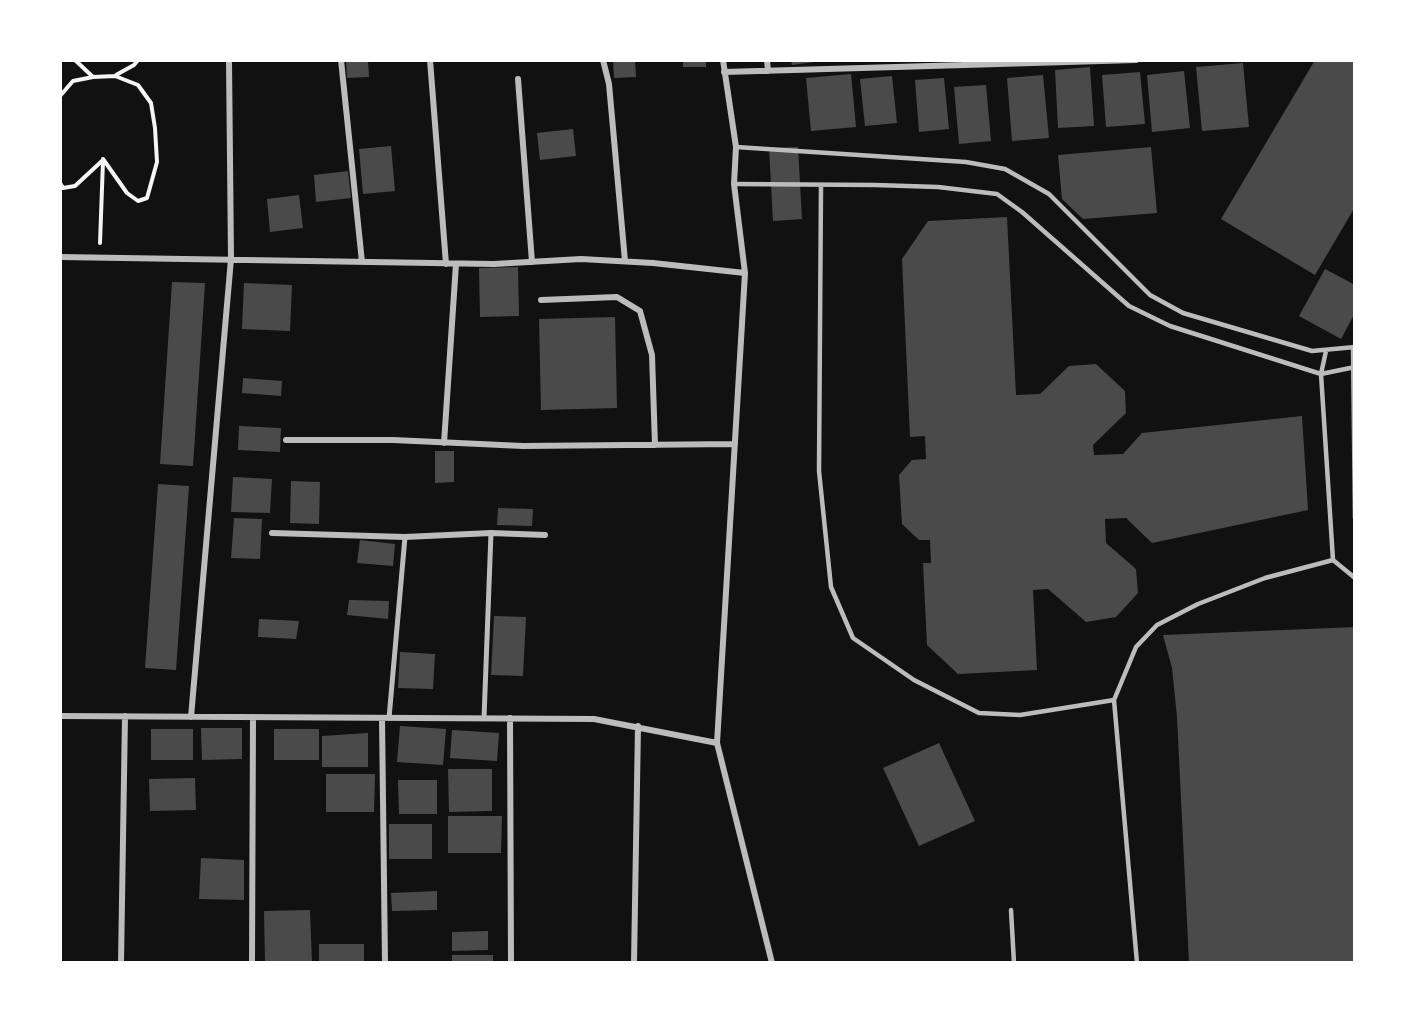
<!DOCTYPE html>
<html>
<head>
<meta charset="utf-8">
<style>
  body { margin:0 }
  #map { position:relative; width:1415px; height:1023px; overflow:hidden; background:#111; font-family:"Public Sans",sans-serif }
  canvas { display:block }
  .frame { position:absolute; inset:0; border:62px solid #fff; pointer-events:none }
</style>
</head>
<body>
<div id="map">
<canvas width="1415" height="1023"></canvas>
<div class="frame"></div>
</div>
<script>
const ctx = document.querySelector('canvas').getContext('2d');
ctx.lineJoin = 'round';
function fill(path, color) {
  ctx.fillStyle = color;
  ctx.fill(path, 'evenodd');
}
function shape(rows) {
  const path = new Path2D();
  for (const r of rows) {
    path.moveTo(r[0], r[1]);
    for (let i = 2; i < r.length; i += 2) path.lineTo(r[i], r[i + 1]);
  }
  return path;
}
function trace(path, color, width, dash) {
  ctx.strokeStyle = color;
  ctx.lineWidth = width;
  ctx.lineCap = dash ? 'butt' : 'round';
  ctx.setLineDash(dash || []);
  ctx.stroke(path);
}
fill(shape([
  [346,60,368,60,369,77,347,78],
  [613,60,635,60,636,77,614,78],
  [683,60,706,60,706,67,683,67],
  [791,60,822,60,822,61,792,65],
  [1315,60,1355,60,1355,207,1315,275,1221,219],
  [1243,63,1249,127,1202,131,1196,67],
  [1090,67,1094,126,1058,128,1055,70],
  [1184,71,1190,128,1152,132,1147,75],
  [1140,72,1145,124,1106,127,1102,75],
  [851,74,856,127,811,131,806,78],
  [1043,75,1049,138,1012,141,1007,78],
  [892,76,897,123,865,126,860,79],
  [944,78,949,129,919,132,915,80],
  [986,85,991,141,959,144,954,87],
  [573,129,576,156,540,160,537,133],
  [391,146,395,191,363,194,359,149],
  [798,147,802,219,773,221,769,148],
  [1151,147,1157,213,1083,219,1062,199,1058,155],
  [348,171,351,198,316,202,314,175],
  [299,195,303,228,270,232,267,199],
  [1007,217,1016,395,1040,394,1069,366,1096,364,1125,391,1126,413,1093,445,1094,455,1123,454,1142,433,1302,416,1308,510,1152,543,1126,518,1105,519,1106,543,1136,569,1138,593,1116,617,1086,622,1048,589,1033,590,1037,670,958,674,927,645,923,563,931,563,930,540,919,540,902,524,899,475,912,460,926,459,925,436,910,437,902,259,928,221],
  [518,267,519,316,480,317,479,268],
  [1325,269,1355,285,1355,313,1341,339,1299,316],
  [172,282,205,283,193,466,160,464],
  [244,283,292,285,290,331,242,329],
  [615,317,617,408,541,410,539,319],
  [243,378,282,381,281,396,242,393],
  [239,426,281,428,280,452,238,450],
  [435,451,454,451,454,482,435,483],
  [233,477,272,479,270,513,231,512],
  [291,481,320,482,319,524,290,523],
  [158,484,189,486,176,670,145,668],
  [498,508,533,509,532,526,497,525],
  [234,518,262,519,260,559,231,558],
  [360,540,395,544,393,566,357,563],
  [349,600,389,601,388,619,347,615],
  [494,616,526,617,523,676,491,675],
  [259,619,299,621,296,639,258,637],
  [1355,627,1355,963,1189,963,1177,717,1172,668,1163,635],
  [400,652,435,654,433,689,398,688],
  [400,726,446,729,443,765,397,762],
  [201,728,242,728,242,759,202,760],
  [151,729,193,729,193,760,151,760],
  [274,729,319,729,319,760,274,760],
  [452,730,499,733,497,761,450,758],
  [368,733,368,767,322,767,322,736],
  [939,743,975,821,919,846,883,768],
  [448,769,492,769,492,811,449,812],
  [326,774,375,774,374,812,326,812],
  [195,778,196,810,150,811,149,779],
  [398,780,437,780,437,814,399,814],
  [448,816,502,816,501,853,448,853],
  [389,824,432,824,432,859,389,859],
  [201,858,244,860,244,900,199,899],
  [437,891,437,910,392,911,391,893],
  [310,910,312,963,265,963,264,911],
  [488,931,488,950,452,951,452,932],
  [319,944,364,944,364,963,319,963],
  [452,955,493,955,493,963,452,963]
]), '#4a4a4a');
trace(shape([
  [75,60,93,77],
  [116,75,134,65,138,60],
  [60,96,73,81,93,77,115,76,138,85,151,103,155,128,157,162,147,198,138,201,127,193,103,159],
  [60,183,63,188,75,186,103,160],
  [100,243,103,161]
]), '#f5f5f5', 4);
trace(shape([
  [736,147,966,162,1005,169,1049,194,1150,295,1183,313,1312,351,1355,347],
  [734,184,875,185,938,187,997,194,1022,212,1129,306,1170,326,1321,374,1355,367],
  [821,186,819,471,831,587,853,638,914,680,979,713,1020,715,1114,700,1136,647,1157,625,1198,604,1265,578,1333,560],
  [1353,347,1355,518],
  [1326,351,1321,374,1333,560,1355,578],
  [1114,700,1137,963],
  [1011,910,1014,963]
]), '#bcbcbc', 4.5);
trace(shape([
  [389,718,405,537],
  [484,718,491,533]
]), '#bcbcbc', 5);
trace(shape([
  [341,60,362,262],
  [430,60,446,264],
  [603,60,609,84,625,261],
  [723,60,736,147,734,184,745,273,717,743,772,963],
  [767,60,768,71],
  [724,72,1136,60],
  [518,79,532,262],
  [60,257,494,264,581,259,653,263,745,273],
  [541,300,617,297,640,311,652,355,655,445],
  [286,440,393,440,523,446,735,444],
  [444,443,456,264],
  [272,533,405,537,491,533,545,535],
  [60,716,594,719,717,743],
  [191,717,231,259,229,60],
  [382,718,385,963],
  [510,718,511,963],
  [121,963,125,716],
  [252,963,253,717],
  [634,963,638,726]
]), '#bcbcbc', 6);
</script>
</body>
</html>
